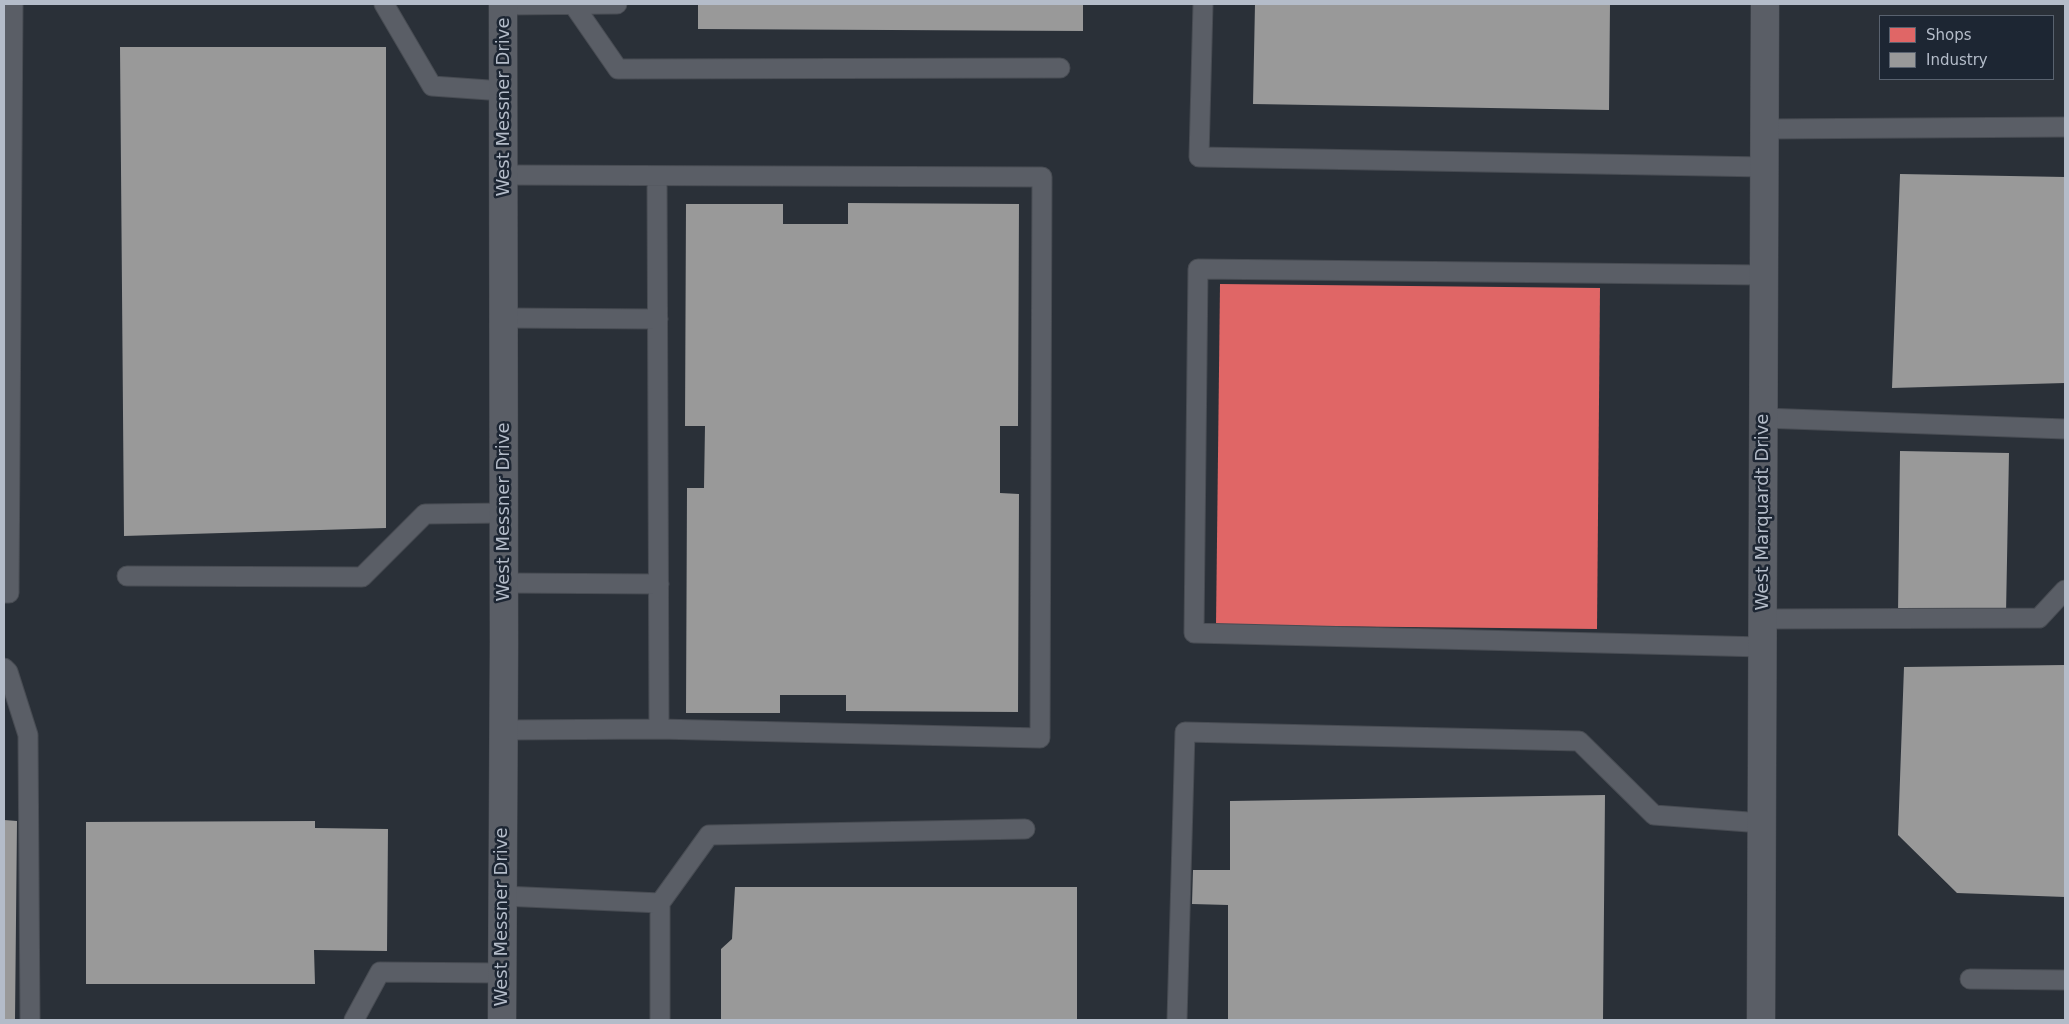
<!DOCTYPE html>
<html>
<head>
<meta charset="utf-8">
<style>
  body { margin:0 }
  #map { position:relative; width:2069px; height:1024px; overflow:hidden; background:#2a3038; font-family:"DejaVu Sans",sans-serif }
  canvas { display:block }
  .frame { position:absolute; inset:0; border:5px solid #b4bcc9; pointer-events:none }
  .legend { position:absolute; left:1879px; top:15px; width:175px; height:65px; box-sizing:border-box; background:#1d2633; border:1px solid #59626f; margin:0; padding:6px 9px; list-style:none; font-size:15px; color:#b4bcc9 }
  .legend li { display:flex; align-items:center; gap:10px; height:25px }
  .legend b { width:25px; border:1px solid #59626f }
</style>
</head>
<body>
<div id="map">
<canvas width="2069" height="1024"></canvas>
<div class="frame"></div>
<ul class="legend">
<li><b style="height:14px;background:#e06666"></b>Shops</li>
<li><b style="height:14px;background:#999"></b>Industry</li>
</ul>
</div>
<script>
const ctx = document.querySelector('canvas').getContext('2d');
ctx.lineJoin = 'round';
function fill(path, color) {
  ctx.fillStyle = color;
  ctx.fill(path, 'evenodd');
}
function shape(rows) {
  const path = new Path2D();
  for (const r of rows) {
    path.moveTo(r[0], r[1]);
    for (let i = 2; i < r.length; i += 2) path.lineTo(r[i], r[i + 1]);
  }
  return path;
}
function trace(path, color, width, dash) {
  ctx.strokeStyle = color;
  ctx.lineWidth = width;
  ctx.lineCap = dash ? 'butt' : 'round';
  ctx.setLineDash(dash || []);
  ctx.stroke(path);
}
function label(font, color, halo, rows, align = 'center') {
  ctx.font = font + ' "DejaVu Sans",sans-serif';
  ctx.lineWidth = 5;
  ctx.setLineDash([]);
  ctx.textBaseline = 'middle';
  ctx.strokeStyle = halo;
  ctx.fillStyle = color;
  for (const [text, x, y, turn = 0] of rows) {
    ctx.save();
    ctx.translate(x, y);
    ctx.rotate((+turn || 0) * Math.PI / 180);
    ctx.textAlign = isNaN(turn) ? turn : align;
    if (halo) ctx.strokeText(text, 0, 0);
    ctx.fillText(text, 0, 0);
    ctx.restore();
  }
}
fill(shape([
  [1220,284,1600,288,1597,629,1216,625]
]), '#e06666');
fill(shape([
  [698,4,1083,4,1083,31,698,29],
  [1255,4,1610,4,1609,110,1253,104],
  [120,47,386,47,386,528,124,536],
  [1900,174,2065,177,2065,383,1892,388],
  [848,203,1019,204,1018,426,1000,426,1000,493,1019,494,1018,712,846,711,846,695,780,695,780,713,686,713,687,488,704,488,705,426,685,426,686,204,783,204,783,224,848,224],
  [1900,451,2009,453,2006,614,1898,614],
  [2065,665,2065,897,1957,893,1898,835,1904,667],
  [1605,795,1603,1020,1228,1020,1228,905,1192,904,1193,870,1230,870,1230,801],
  [4,820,17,821,15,1020,4,1020],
  [315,821,315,828,388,829,387,951,314,950,315,984,86,984,86,822],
  [735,887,1077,887,1077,1020,721,1020,721,949,732,939]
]), '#999');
const service = shape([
  [384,4,432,86,503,91],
  [573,4,618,69,1060,68],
  [1203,4,1199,157,1765,167],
  [503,5,617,4],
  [1765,129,2065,127],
  [504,175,1042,177,1040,738,659,729],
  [504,318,658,319],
  [1763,418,2065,429],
  [127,576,362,577,425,514,504,513],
  [504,583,659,584],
  [4,593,9,593,13,4],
  [1763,619,2039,618,2065,590],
  [1763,647,1194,633,1198,269,1764,275],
  [4,668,8,672,28,735,30,1020],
  [503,730,659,729,657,176],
  [503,896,660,903,660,1020],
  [660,903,709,835,1025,829],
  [1970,979,2065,980],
  [354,1020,380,972,502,973],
  [1177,1020,1185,732,1579,741,1654,815,1762,823]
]);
const minor = shape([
  [502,1020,504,643,503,4],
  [1761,1020,1765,4]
]);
trace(service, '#484c53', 21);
trace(minor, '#484c53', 29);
trace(service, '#5a5e66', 19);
trace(minor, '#5a5e66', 28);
label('18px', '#b4bcc9', '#1d2633', [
  ["West Messner Drive",504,107,-90],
  ["West Messner Drive",504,512,-90],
  ["West Marquardt Drive",1763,512,-90],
  ["West Messner Drive",502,917,-90]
]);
</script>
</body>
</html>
